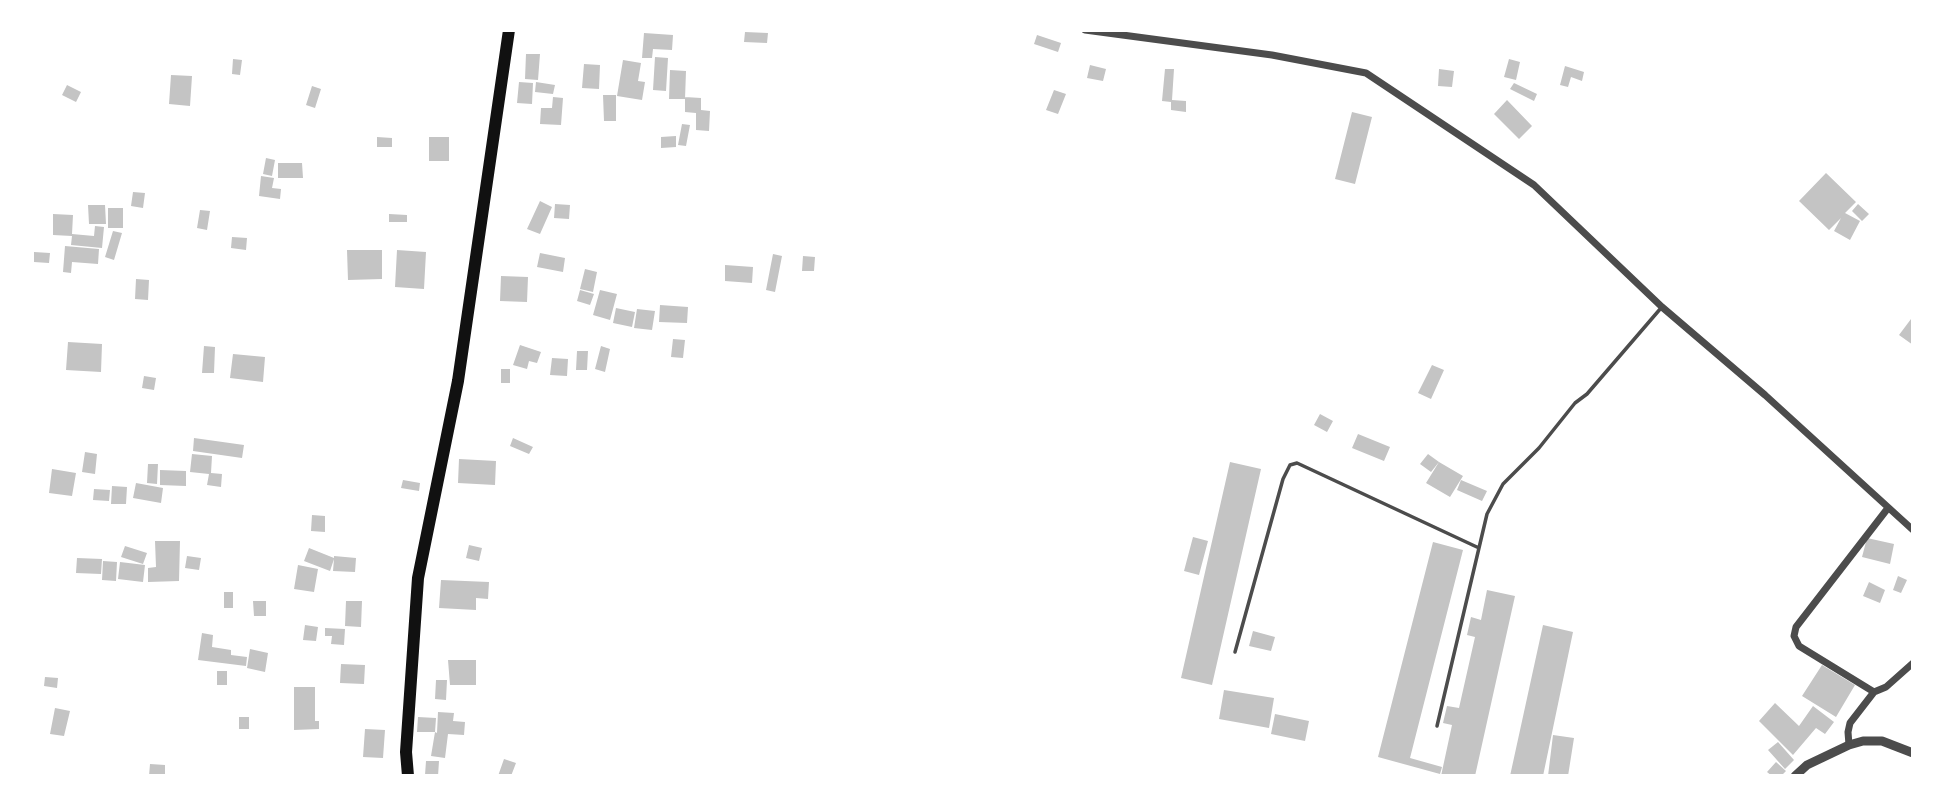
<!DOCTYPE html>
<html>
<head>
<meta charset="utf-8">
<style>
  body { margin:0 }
  #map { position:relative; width:1943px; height:806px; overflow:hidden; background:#fff; font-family:"Fira Sans Condensed",sans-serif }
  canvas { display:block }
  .frame { position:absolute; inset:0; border:32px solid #fff; pointer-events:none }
</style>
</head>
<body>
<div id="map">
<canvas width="1943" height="806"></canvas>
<div class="frame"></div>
</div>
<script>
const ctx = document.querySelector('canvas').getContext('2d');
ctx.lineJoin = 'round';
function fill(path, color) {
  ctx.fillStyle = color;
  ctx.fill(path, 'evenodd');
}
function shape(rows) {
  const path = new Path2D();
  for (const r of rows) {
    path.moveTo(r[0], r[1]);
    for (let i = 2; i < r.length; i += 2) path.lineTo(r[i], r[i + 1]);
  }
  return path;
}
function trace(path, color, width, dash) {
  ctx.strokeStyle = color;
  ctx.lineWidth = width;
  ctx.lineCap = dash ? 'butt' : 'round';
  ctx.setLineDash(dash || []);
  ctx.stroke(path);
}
fill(shape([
  [745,32,768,33,767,43,744,42],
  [644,33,673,35,672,50,653,49,652,58,642,58],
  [1037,35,1061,43,1058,52,1034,44],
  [526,54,540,54,538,80,525,79],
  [655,57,668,58,666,91,653,90],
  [233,59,242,60,240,75,232,74],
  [1509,59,1520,62,1516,80,1504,77],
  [623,60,641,63,638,81,645,82,642,100,617,96],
  [584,64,600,65,599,89,582,88],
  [1090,65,1106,69,1103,81,1087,78],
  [1565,66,1584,72,1582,81,1571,77,1568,87,1560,85],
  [1165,69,1174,69,1172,100,1186,101,1186,112,1171,110,1171,102,1162,101],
  [1439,69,1454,71,1452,87,1438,86],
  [670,70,686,71,685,99,669,99],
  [171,75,192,76,190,106,169,104],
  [519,82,533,83,532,104,517,103],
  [536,82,555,85,553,94,535,92],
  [1514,83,1537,94,1534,101,1510,89],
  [67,85,81,92,76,102,62,95],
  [312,86,321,89,315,108,306,105],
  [1054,90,1066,94,1058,114,1046,110],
  [603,95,616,95,616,121,604,121],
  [553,97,563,98,561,125,540,124,541,108,552,108],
  [685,97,701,98,701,110,710,111,709,131,696,130,696,113,685,112],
  [1507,100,1532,126,1519,139,1494,114],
  [1352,112,1372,117,1355,184,1335,179],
  [682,124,690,125,686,146,678,145],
  [676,136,676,147,661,148,661,137],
  [377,137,392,138,392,147,377,147],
  [429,137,449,137,449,161,429,161],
  [266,158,275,160,272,176,263,174],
  [278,163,302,163,303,178,278,178],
  [1826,173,1856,202,1845,213,1860,221,1850,240,1834,231,1841,218,1829,230,1799,201],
  [261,176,274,178,272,188,281,189,280,199,259,196],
  [133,192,145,193,143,208,131,206],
  [540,201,552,207,540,234,527,229],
  [555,204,570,205,569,219,554,218],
  [1858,204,1869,214,1862,221,1852,211],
  [88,205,105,205,106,224,89,224],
  [108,208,123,208,123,228,108,228],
  [200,210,210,211,207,230,197,228],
  [53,214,73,215,72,234,94,236,95,226,104,227,102,248,71,245,72,236,53,235],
  [389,214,407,215,407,222,389,222],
  [113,231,122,233,114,260,105,257],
  [232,237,247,238,246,250,231,248],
  [65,246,99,249,98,264,72,262,71,273,63,272],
  [347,250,382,250,382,279,348,280],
  [397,250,426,252,424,289,395,287],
  [34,252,50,253,49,263,34,262],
  [540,253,565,258,563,272,537,267],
  [773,254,782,256,775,292,766,290],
  [803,256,815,257,814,271,802,271],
  [725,265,753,267,752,283,725,281],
  [585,269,597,272,593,292,580,289],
  [501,276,528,277,527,302,500,301],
  [136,279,149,280,148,300,135,299],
  [580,290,594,294,590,305,577,301],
  [600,290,617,294,610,320,593,315],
  [660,305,688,307,687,323,659,322],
  [616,308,635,312,632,327,613,323],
  [637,309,655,311,652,330,634,328],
  [1911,319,1913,321,1913,345,1899,335],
  [673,339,685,340,683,358,671,357],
  [68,342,102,344,101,372,66,370],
  [520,345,541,352,537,363,529,361,527,369,513,365],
  [204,346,215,347,214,373,202,373],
  [601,346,610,349,605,372,595,369],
  [577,351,588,351,587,370,576,370],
  [233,354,265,357,263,382,230,378],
  [552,358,568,359,567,376,550,375],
  [1432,365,1444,370,1431,399,1418,393],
  [501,369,510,369,510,383,501,383],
  [144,376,156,378,154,390,142,388],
  [1320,414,1333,421,1327,432,1314,425],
  [1358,434,1390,447,1384,461,1352,448],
  [194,438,244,445,242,458,193,451],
  [513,438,533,447,529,454,510,446],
  [85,452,97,454,95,474,82,472],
  [192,454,212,456,211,473,222,474,221,487,207,485,209,474,190,472],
  [1428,454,1439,462,1431,472,1420,464],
  [459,459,496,461,495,485,458,483],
  [1230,462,1261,469,1212,685,1181,678],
  [1439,462,1463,476,1450,497,1426,483],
  [148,464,158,464,157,484,147,483],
  [52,469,76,473,72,496,49,493],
  [160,470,186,471,186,486,160,485],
  [403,480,420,483,419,491,401,488],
  [1461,480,1487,491,1482,501,1457,490],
  [136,483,163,488,161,503,133,498],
  [112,486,127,487,126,504,111,504],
  [94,489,110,490,109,501,93,500],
  [312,515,325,516,325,532,311,531],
  [1193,537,1208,541,1199,575,1184,571],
  [1867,538,1894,544,1890,564,1862,557],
  [155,541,180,541,179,581,148,582,148,568,156,567],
  [1433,542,1463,550,1410,758,1442,767,1440,774,1378,757],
  [469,545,482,548,479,561,466,558],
  [125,546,147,553,143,564,121,557],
  [309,548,334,558,334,556,356,558,355,572,333,571,334,559,330,571,304,561],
  [187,556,201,558,199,570,185,568],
  [77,558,102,559,101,574,76,573],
  [103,561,117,562,116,581,102,580],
  [120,562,145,565,143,582,118,579],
  [298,565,318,569,314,592,294,589],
  [1898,576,1907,580,1901,593,1893,590],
  [441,580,489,582,488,599,476,598,476,610,439,608],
  [1869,582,1885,590,1880,603,1863,596],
  [1487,590,1515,596,1475,776,1441,776,1452,725,1443,723,1447,706,1459,708,1475,637,1467,635,1471,617,1481,620],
  [224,592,233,592,233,608,224,608],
  [253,601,266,601,266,616,254,616],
  [346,601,362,601,361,627,345,626],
  [305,625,318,627,316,641,303,640],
  [1543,625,1573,632,1543,776,1510,776],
  [325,628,345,629,344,645,331,644,332,636,325,636],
  [1253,631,1275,637,1271,651,1249,646],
  [202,633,213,635,212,647,231,650,231,655,247,657,246,666,198,660],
  [250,649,268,653,265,672,247,668],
  [448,660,476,660,476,685,450,685],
  [341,664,365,665,364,684,340,683],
  [1822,665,1855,685,1836,717,1802,696],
  [217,671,227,671,227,685,217,685],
  [45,677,58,678,57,688,44,686],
  [436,680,447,680,446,700,435,699],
  [294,687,315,687,315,721,319,721,319,729,294,730],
  [1224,690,1274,698,1269,728,1219,719],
  [1775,703,1799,726,1813,706,1834,722,1825,734,1816,728,1793,755,1759,721],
  [55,708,70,711,64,736,50,734],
  [438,712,454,713,453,721,465,722,464,735,448,734,445,758,431,756,435,732,437,733],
  [1275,714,1309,721,1305,741,1271,734],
  [239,717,249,717,249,729,239,729],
  [418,717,436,718,435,732,417,732],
  [365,729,385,730,383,758,363,757],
  [1553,735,1574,738,1568,776,1548,776],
  [1778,742,1794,760,1785,769,1768,750],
  [504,759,516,763,511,776,498,776],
  [426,761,439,761,438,776,425,775],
  [1776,762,1786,771,1781,776,1772,776,1767,772],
  [150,764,165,765,165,776,149,776]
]), '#c4c4c4');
trace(shape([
  [1235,652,1283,479,1290,465,1297,463,1479,548],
  [1437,726,1487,514,1503,484,1539,448,1575,403,1587,394,1661,308]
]), '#4c4c4c', 3.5);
trace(shape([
  [1085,30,1272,55,1366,73,1534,185,1662,307,1765,395,1913,530],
  [1874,692,1799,646,1794,636,1796,627,1888,508],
  [1849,745,1848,732,1850,723,1874,692,1886,687,1913,663]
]), '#4c4c4c', 7);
trace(shape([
  [1795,776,1807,765,1849,745,1863,741,1882,741,1913,753]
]), '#4c4c4c', 9);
trace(shape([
  [408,776,406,752,418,578,458,381,509,30]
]), '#111', 12);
</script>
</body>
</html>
